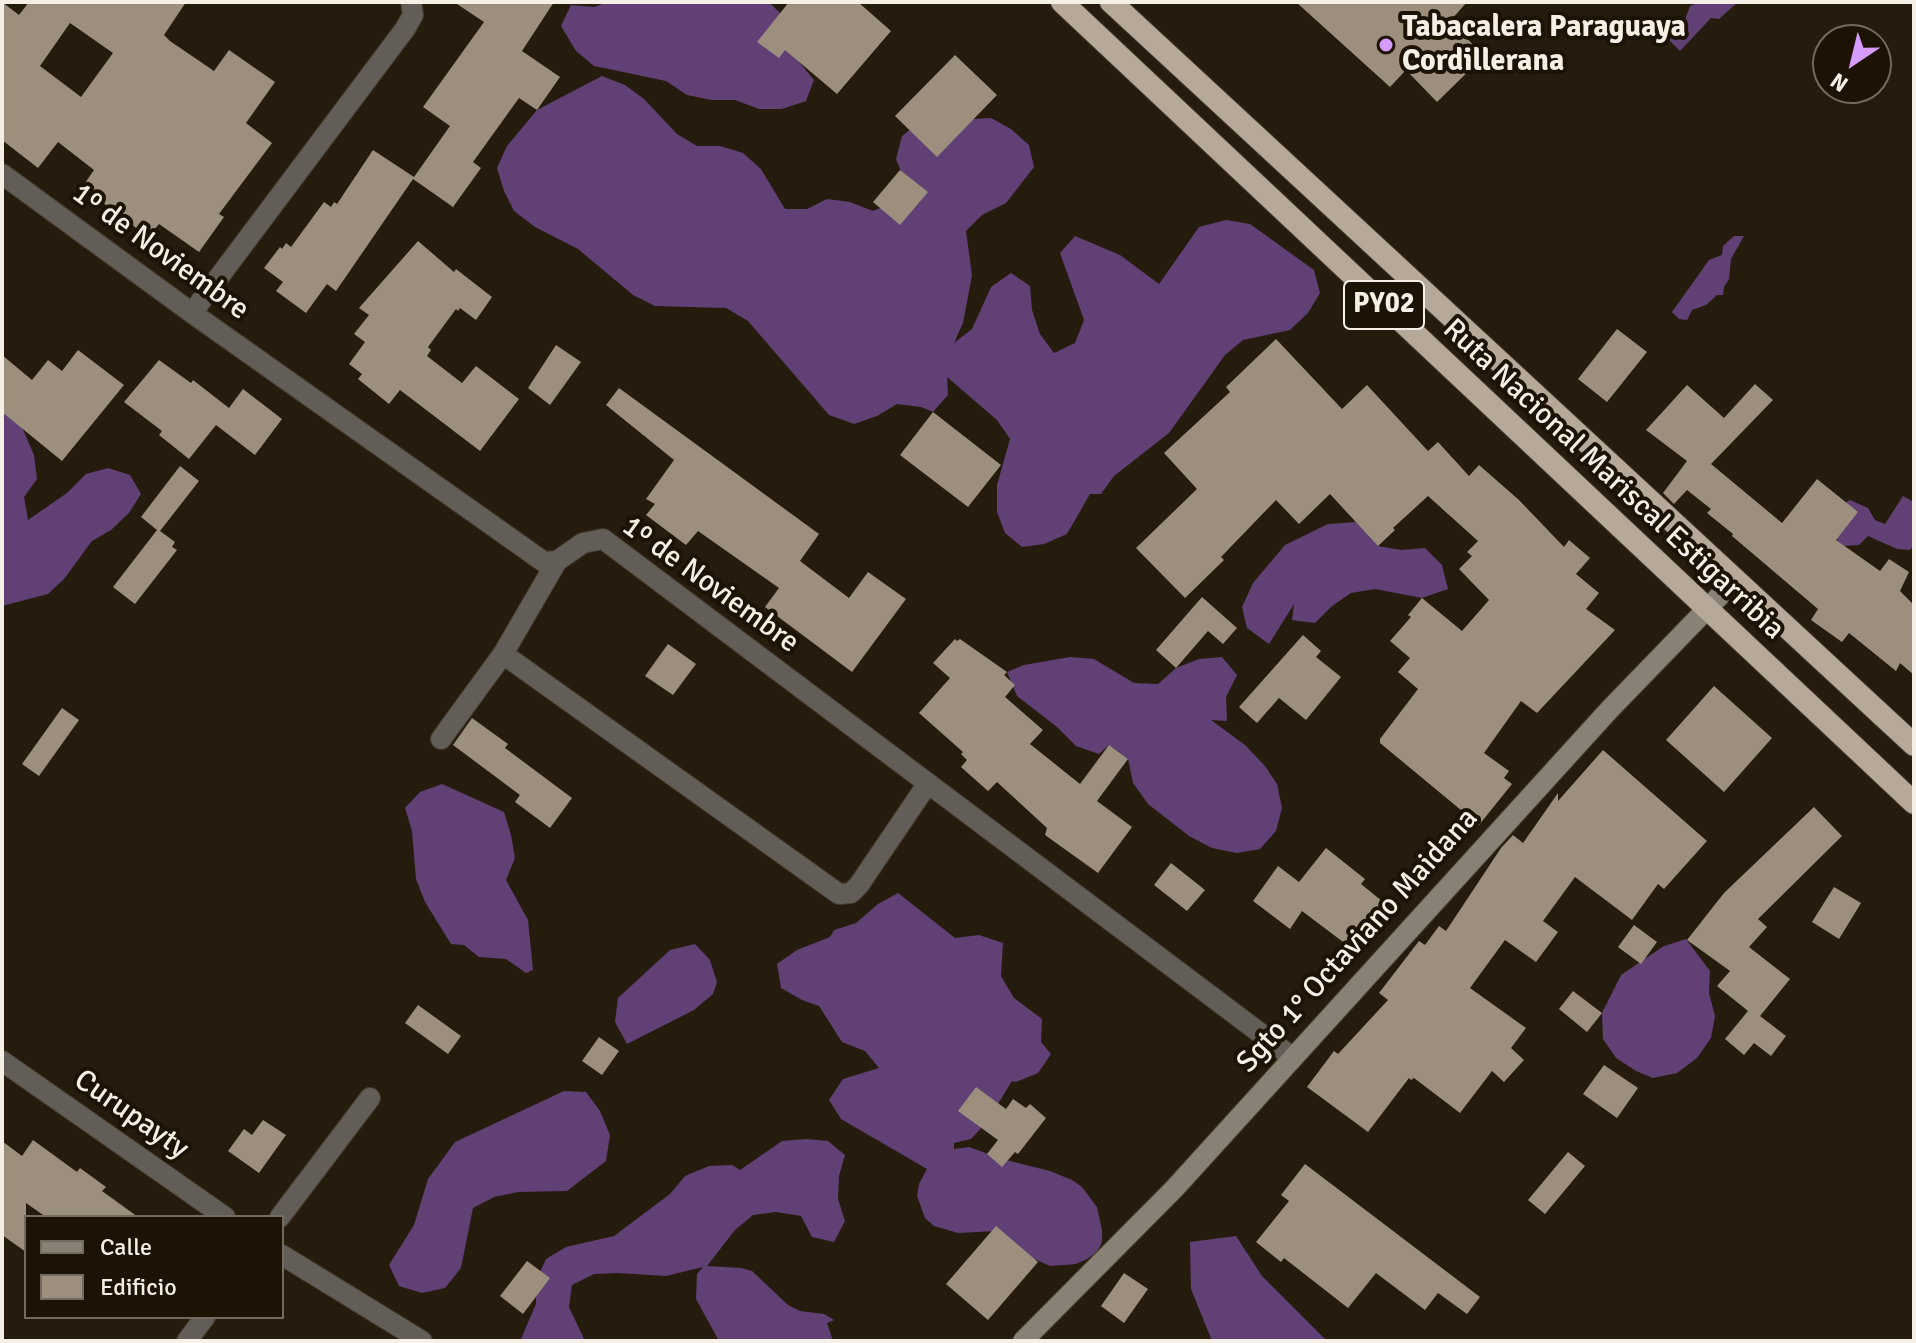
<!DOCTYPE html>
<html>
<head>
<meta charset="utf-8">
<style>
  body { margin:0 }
  #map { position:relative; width:1916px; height:1343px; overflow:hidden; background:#261c0e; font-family:Signika,sans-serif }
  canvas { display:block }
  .frame { position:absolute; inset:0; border:4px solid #f6efe6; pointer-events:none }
  .legend { position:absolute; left:24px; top:1215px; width:260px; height:104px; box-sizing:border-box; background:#1c1305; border:2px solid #736b5f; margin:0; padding:10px 14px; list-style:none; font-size:24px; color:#f6efe6 }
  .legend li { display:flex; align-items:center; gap:16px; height:40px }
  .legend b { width:40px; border:2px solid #736b5f }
  .north { position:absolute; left:1812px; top:24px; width:80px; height:80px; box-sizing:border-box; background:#1c1305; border:2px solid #736b5f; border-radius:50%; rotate:215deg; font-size:22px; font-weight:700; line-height:32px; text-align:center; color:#f6efe6 }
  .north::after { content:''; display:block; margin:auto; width:28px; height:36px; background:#d59cfb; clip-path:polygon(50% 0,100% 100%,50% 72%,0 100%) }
</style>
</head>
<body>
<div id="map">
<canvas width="1916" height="1343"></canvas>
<div class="frame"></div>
<ul class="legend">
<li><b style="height:10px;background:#898175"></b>Calle</li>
<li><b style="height:22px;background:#9c8f7e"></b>Edificio</li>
</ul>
<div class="north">N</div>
</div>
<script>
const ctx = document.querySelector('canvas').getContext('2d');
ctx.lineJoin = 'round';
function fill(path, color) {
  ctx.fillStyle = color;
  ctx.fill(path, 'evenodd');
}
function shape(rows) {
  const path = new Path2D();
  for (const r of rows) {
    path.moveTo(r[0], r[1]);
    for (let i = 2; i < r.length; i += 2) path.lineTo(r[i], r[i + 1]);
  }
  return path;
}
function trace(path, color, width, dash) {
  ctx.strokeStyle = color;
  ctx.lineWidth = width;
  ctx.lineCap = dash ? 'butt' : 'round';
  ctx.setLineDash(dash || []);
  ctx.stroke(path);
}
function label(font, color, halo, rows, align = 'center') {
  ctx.font = font + ' Signika,sans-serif';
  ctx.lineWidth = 8;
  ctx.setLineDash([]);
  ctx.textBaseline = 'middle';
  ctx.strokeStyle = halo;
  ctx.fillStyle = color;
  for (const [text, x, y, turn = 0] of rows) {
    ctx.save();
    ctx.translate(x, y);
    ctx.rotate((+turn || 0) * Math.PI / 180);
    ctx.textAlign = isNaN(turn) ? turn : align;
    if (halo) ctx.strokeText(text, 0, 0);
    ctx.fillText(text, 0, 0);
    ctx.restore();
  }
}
fill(shape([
  [608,2,769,2,784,17,800,63,814,80,806,101,782,109,759,109,735,100,712,100,687,95,666,81,594,66,576,51,561,26,571,5,594,7],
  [1700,2,1738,2,1719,19,1711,18,1680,51,1670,41,1668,33,1674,24,1685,20,1690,6],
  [602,76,625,85,644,99,677,134,697,146,720,146,743,153,761,169,785,209,807,209,827,199,850,202,873,211,894,202,905,182,896,159,902,136,920,122,991,118,1011,129,1029,145,1034,167,1006,203,982,215,966,231,972,275,963,323,954,343,972,329,991,287,1011,273,1030,286,1032,310,1040,334,1054,353,1075,343,1084,320,1060,253,1075,236,1120,255,1159,284,1199,227,1226,220,1250,224,1314,270,1320,293,1308,313,1290,330,1243,340,1225,355,1169,433,1114,476,1101,494,1090,494,1067,534,1044,544,1022,547,1005,533,997,512,997,485,1010,439,997,420,947,377,948,395,933,412,921,407,897,404,877,416,854,424,829,415,748,321,726,308,655,306,633,295,578,249,535,227,514,211,504,191,497,168,507,146,537,110],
  [1734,236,1744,236,1731,259,1729,279,1724,287,1723,295,1717,295,1706,305,1692,310,1687,320,1679,319,1672,312,1709,260,1722,255,1723,246],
  [2,407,18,418,34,455,37,479,24,497,28,520,67,493,86,474,108,468,130,475,141,494,129,513,111,530,92,541,64,579,48,594,2,606],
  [1903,496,1914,502,1914,545,1910,550,1897,549,1868,536,1859,545,1844,546,1838,542,1834,530,1837,507,1850,500,1868,508,1875,520,1885,524],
  [1356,522,1375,539,1378,546,1401,550,1425,548,1442,565,1448,589,1422,598,1375,589,1351,593,1332,606,1315,623,1292,620,1294,604,1269,644,1247,628,1242,607,1253,583,1285,545,1328,524],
  [1070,657,1094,659,1134,683,1158,684,1176,668,1199,659,1222,657,1237,675,1226,697,1227,721,1211,720,1245,745,1265,766,1277,784,1282,808,1276,831,1260,849,1237,853,1212,848,1189,836,1148,804,1133,783,1128,759,1109,745,1099,754,1076,746,1057,727,1017,696,1007,672,1024,665],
  [442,784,504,812,511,835,515,858,506,880,528,920,533,970,526,973,506,959,479,957,464,945,451,944,425,902,416,879,412,831,405,808,420,792],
  [898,893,955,938,979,935,1003,943,1001,976,1014,998,1042,1019,1041,1042,1051,1054,1038,1073,1016,1082,1012,1081,987,1122,971,1139,954,1143,954,1149,969,1147,1002,1159,1050,1171,1072,1180,1082,1187,1097,1207,1102,1230,1102,1242,1097,1252,1087,1259,1076,1264,1050,1266,1028,1256,997,1231,958,1233,934,1226,925,1218,917,1196,919,1184,927,1169,841,1119,829,1100,843,1079,879,1068,865,1051,842,1042,819,1006,802,1000,781,988,777,964,797,950,830,937,834,930,856,923,878,904],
  [1686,939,1710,971,1709,993,1715,1016,1711,1038,1697,1058,1677,1073,1653,1078,1636,1071,1616,1058,1603,1039,1602,1013,1621,975,1664,946],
  [695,944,710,960,717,982,713,994,694,1010,627,1044,615,1022,618,998,670,950],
  [564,1091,586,1092,600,1111,610,1135,606,1161,567,1191,518,1192,494,1197,473,1208,461,1268,445,1288,422,1293,399,1286,389,1265,414,1225,428,1179,455,1142],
  [806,1139,828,1141,845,1155,839,1176,838,1199,845,1221,834,1242,812,1237,801,1216,776,1212,753,1215,735,1230,707,1266,741,1268,752,1271,788,1305,800,1311,824,1314,834,1320,827,1323,833,1341,719,1341,696,1299,697,1274,703,1267,666,1276,618,1273,594,1274,572,1285,569,1307,585,1341,520,1341,536,1304,536,1281,546,1259,566,1247,614,1236,670,1194,685,1176,709,1166,732,1165,740,1170,782,1141],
  [1236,1236,1262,1276,1327,1341,1212,1341,1191,1289,1190,1242]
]), '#604075');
fill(shape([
  [2,2,19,15,29,2,186,2,164,35,170,41,214,71,229,50,275,82,246,123,272,143,219,214,224,217,199,252,159,224,148,237,85,189,88,186,85,183,94,170,58,142,38,168,2,140],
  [70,23,113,53,81,97,40,66],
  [454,2,554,2,522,51,560,77,537,110,519,98,473,162,481,168,453,207,413,179,336,291,327,284,306,313,276,291,283,282,264,268,280,247,282,249,286,243,291,247,324,202,331,207,334,202,337,204,373,150,414,177,450,126,423,107,484,22],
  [789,2,858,2,891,31,837,94,785,50,779,58,757,42],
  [1296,2,1467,2,1450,21,1484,56,1437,102,1406,70,1390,87],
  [955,55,997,95,937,157,895,116],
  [900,170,928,192,900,225,873,202],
  [418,241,454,272,456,269,492,297,476,320,460,308,458,311,456,309,428,347,431,350,427,356,462,383,476,366,519,399,480,451,400,390,389,404,358,379,362,374,349,364,365,342,354,334,369,315,359,308],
  [1617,329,1647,352,1607,402,1578,379],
  [1276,339,1342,409,1367,385,1428,451,1438,442,1469,476,1479,465,1519,500,1564,547,1569,540,1590,558,1576,574,1599,593,1586,609,1615,630,1537,713,1521,701,1484,753,1509,771,1504,778,1512,784,1479,825,1380,743,1380,739,1418,689,1398,672,1410,658,1390,641,1411,617,1408,615,1422,598,1462,631,1489,600,1459,569,1472,556,1467,552,1478,541,1428,496,1393,528,1395,530,1378,546,1330,494,1299,524,1276,500,1221,557,1224,560,1185,598,1136,548,1197,489,1164,453,1230,392,1226,387],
  [556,345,581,362,550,405,528,388],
  [78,350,124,385,62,461,2,412,2,355,32,380,48,360,62,371],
  [159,360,191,383,193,380,229,408,243,389,282,419,255,455,216,425,189,459,159,435,162,431,124,402],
  [1755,384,1773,400,1711,464,1782,523,1817,479,1858,512,1836,540,1880,571,1889,559,1909,572,1900,591,1914,605,1914,675,1900,663,1896,671,1849,633,1842,642,1811,620,1818,609,1732,536,1733,534,1707,513,1711,509,1687,490,1674,504,1663,493,1687,461,1646,430,1687,385,1724,418],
  [619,388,819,534,800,561,849,598,868,572,906,599,852,672,765,607,779,588,698,531,686,545,646,515,655,504,646,499,674,460,606,405],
  [933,412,1001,465,968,507,900,455],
  [180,466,199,481,160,531,175,542,172,547,177,550,135,604,113,587,157,530,141,517],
  [1202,597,1237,628,1223,644,1208,631,1176,668,1156,650],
  [1303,635,1321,651,1316,657,1341,677,1306,720,1279,698,1257,723,1239,707],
  [955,639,957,641,960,639,1007,672,1004,675,1015,685,1005,697,1043,730,1030,744,1080,784,1109,745,1128,759,1097,801,1132,827,1098,873,1045,835,1047,828,997,782,988,791,961,767,967,760,961,754,963,752,919,713,950,678,933,663],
  [668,644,696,664,673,695,645,676],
  [1714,686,1772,738,1724,792,1666,740],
  [62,708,79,720,39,776,22,764],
  [472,718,508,744,505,748,572,798,550,828,515,802,520,795,453,745],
  [1603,750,1707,841,1664,889,1658,884,1632,920,1575,877,1543,921,1558,932,1536,962,1505,940,1470,988,1526,1028,1511,1048,1524,1060,1504,1082,1492,1071,1460,1113,1414,1078,1411,1080,1409,1078,1368,1132,1307,1087,1334,1051,1338,1054,1388,1000,1379,993,1419,941,1425,945,1439,926,1446,931,1501,848,1513,835,1523,843,1558,793,1558,801],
  [1814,807,1842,836,1758,919,1767,927,1749,947,1790,979,1760,1016,1786,1036,1771,1056,1754,1043,1744,1055,1725,1039,1748,1011,1717,986,1730,971,1687,940,1724,893],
  [1326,848,1365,879,1361,884,1393,910,1387,918,1389,920,1359,954,1302,911,1290,929,1253,901,1278,866,1299,882],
  [1171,863,1205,890,1187,911,1154,885],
  [1834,887,1861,903,1839,939,1812,922],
  [1634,925,1657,942,1641,964,1618,947],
  [1573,991,1602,1013,1587,1032,1559,1009],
  [418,1005,461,1036,448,1054,405,1023],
  [599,1037,619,1051,602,1075,582,1061],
  [1604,1065,1638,1088,1617,1118,1583,1094],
  [976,1087,1006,1109,1013,1099,1026,1108,1030,1104,1046,1118,1018,1154,1015,1152,1002,1167,987,1154,998,1140,958,1111],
  [263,1120,286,1135,259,1173,228,1151,244,1129,252,1135],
  [33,1140,77,1172,80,1168,106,1187,102,1191,138,1217,46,1217,26,1203,26,1252,2,1235,2,1141,22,1156],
  [1568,1152,1585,1166,1545,1214,1528,1200],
  [1305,1164,1480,1297,1467,1314,1438,1293,1425,1310,1376,1273,1348,1308,1284,1258,1281,1262,1256,1242,1289,1201,1281,1195],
  [996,1226,1038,1262,988,1320,946,1284],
  [527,1261,550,1278,523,1314,500,1296],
  [1124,1273,1148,1289,1124,1323,1101,1306]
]), '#9c8f7e');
const minor = shape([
  [2,174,192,313,544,562,557,561,583,543,603,539,1292,1057],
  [192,313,405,29,413,15,411,2],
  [503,654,839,894,851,893,859,885,928,783],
  [441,739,503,654,557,561],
  [280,1217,370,1098],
  [187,1341,205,1317]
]);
const tertiary = shape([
  [2,1061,225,1217],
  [282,1255,422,1341]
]);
const secondary = shape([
  [1023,1341,1174,1189,1610,709,1735,580]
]);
const trunk = shape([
  [1062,2,1914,803],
  [1111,2,1914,745]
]);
trace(minor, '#433a2c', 22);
trace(tertiary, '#433a2c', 22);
trace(secondary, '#433a2c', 22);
trace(trunk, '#433a2c', 24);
trace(minor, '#625d56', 20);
trace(tertiary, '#625d56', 20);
trace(secondary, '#898175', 20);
trace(trunk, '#b6a999', 22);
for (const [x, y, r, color] of [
  [1386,45,8,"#d59cfb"]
]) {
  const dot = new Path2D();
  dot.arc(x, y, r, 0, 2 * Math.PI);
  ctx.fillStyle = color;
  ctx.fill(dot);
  trace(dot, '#1c1305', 3);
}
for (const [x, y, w] of [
  [1384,305,80]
]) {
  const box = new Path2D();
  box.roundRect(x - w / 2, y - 24, w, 48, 6);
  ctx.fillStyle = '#1c1305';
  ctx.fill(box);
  trace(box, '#f6efe6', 2);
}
label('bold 28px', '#f6efe6', null, [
  ["PY02",1384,305]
]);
label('bold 30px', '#f6efe6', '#1c1305', [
  ["Tabacalera Paraguaya",1402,28],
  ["Cordillerana",1402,62]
], 'left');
label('30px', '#f6efe6', '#1c1305', [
  ["1º de Noviembre",160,252,36],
  ["Ruta Nacional Mariscal Estigarribia",1613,480,43],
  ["1º de Noviembre",710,585,36],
  ["Sgto 1° Octaviano Maidana",1358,941,-48],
  ["Curupayty",131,1115,35]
]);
</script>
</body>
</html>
